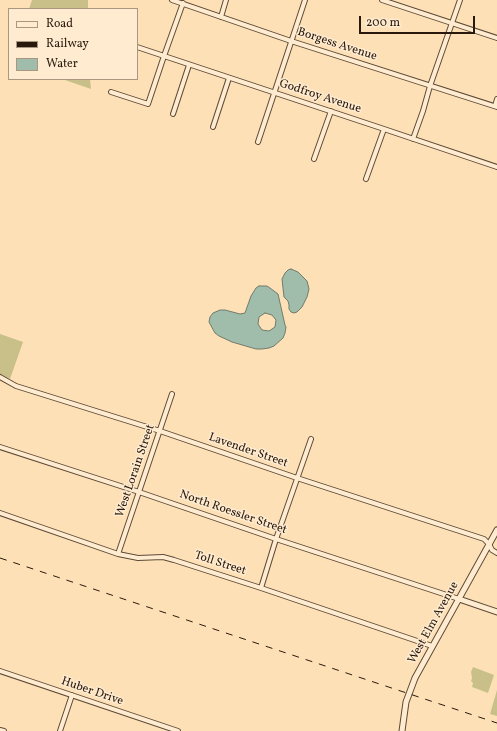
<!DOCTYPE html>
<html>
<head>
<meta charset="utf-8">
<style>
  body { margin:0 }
  #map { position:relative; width:497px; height:731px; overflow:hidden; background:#fee0b6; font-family:Vollkorn,serif }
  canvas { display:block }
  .legend { position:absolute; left:8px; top:8px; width:130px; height:72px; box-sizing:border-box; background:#feebd0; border:1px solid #a99782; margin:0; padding:5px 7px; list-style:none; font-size:12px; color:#29190d }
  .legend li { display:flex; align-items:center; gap:8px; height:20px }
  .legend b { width:20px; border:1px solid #a99782 }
  .scale { position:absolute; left:359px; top:16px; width:116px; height:18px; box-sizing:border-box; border:2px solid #29190d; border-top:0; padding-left:5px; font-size:12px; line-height:14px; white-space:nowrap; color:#29190d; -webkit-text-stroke:3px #feebd0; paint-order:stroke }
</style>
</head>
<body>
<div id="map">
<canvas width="497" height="731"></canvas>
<ul class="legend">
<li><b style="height:5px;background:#feebd0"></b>Road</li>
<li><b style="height:5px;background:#29190d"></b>Railway</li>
<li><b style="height:11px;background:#a0bdac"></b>Water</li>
</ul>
<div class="scale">200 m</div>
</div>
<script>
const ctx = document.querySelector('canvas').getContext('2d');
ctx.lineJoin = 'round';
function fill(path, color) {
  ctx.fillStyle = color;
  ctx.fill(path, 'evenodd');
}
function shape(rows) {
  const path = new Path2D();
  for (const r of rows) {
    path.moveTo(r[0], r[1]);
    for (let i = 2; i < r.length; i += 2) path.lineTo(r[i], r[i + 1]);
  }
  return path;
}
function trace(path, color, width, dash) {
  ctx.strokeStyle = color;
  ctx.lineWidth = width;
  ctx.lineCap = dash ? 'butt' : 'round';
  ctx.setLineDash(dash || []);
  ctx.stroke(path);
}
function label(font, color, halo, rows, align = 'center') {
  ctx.font = font + ' Vollkorn,serif';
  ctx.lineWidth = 3;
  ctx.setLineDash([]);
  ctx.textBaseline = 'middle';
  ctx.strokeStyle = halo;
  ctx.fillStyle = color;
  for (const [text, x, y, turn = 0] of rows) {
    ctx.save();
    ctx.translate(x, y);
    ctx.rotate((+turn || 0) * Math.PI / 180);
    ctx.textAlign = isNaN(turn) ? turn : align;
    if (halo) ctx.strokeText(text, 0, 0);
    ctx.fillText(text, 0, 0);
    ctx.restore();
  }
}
fill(shape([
  [32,0,88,0,88,9,29,9],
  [62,79,90,79,91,89],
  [0,334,23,342,10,379,0,375],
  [473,667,494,675,488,693,472,687,473,683,471,681,472,678,471,672],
  [497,690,497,716,490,714]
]), '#c8c088');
const water = shape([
  [291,269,298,272,307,281,309,289,307,297,302,307,297,312,294,313,291,312,289,309,289,305,288,301,284,297,282,279,285,273,288,270,291,269],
  [259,286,267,286,270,288,278,294,285,325,286,327,285,333,283,338,274,346,269,348,262,349,256,349,232,342,219,336,215,333,209,322,210,317,213,313,220,310,225,310,240,314,245,313,251,296,256,288,259,286],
  [265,313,272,315,276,320,275,327,269,331,262,330,258,324,259,317,265,313]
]);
fill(water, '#a0bdac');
trace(water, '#707b6c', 1);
const minor = shape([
  [172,0,291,41,497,107],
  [382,0,497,38],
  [221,17,226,0],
  [137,47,384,129,497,167],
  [111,92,148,104,164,56,183,3],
  [495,106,497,99],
  [173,114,189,65],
  [213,127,229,78],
  [413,139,423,111,430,86,460,0],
  [258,142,305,0],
  [314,159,331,111],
  [366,179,384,129],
  [0,377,16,386,160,431,297,478,484,539,489,544,492,550,497,553],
  [0,447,139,492,276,539,459,599],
  [0,513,118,554,138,558,163,557,174,560,261,588,432,646],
  [118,554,172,394],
  [261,588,276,539,311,439],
  [0,671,178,731],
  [0,730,4,731],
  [60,731,72,695]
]);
const tertiary = shape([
  [459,599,497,612],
  [402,731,406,702,415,678,497,530]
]);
trace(minor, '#5e4b37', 6);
trace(tertiary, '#5e4b37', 7);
trace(minor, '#feebd0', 4);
trace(tertiary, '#feebd0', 5);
trace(shape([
  [0,558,497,723]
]), '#29190d', 1, [7, 7]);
label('12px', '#29190d', '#feebd0', [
  ["Borgess Avenue",337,45,18],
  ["Godfroy Avenue",320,97,18],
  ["Lavender Street",248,451,19],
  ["West Lorain Street",136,471,-71],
  ["North Roessler Street",233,513,19],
  ["Toll Street",220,564,18],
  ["West Elm Avenue",434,623,-61],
  ["Huber Drive",92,692,19]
]);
</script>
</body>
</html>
